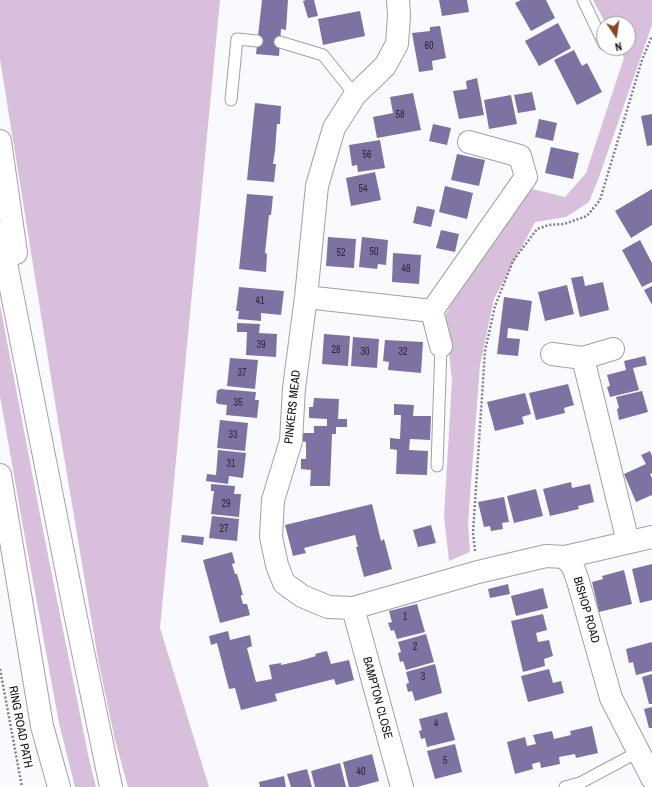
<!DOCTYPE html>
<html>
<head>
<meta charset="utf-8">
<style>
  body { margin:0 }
  #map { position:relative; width:652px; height:787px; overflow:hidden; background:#f9fafd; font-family:"Archivo Narrow",sans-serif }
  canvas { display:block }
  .north { position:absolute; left:596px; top:16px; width:40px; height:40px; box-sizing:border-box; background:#fff; border:1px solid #9f9fa0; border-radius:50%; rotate:167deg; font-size:11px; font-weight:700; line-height:16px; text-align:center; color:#101011 }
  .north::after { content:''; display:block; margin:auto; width:14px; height:18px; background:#8a441d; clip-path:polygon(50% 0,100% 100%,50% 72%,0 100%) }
</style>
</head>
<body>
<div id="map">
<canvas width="652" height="787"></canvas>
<div class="north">N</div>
</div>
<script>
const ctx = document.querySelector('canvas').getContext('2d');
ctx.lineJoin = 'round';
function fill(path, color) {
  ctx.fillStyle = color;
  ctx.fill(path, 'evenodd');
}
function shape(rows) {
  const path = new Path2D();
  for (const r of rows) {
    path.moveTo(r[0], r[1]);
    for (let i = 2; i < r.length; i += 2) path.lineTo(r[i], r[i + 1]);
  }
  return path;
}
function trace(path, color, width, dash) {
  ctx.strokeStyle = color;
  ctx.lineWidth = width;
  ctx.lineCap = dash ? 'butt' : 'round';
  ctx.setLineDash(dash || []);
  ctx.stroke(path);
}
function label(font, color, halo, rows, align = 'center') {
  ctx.font = font + ' "Archivo Narrow",sans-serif';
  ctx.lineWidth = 3.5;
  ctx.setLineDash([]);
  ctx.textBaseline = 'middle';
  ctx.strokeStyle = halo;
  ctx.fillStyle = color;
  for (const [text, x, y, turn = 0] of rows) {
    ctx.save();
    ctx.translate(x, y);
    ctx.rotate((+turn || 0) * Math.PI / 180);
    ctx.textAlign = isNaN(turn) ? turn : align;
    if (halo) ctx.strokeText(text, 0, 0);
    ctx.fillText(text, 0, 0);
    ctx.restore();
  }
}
fill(shape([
  [0,0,220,0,160,628,209,787,128,787,115,740,98,659,59,427,0,59],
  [593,0,652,0,652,25,599,177,589,202,566,217,535,222,494,299,480,365,468,523,470,552,449,561,444,516,452,380,445,316,461,286,528,188,565,197,586,173,624,58,619,48,628,48,628,24,606,24],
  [0,305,43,530,89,759,96,787,75,787,59,723,22,521,0,396]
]), '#d8bfdb');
fill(shape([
  [262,0,288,0,286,30,281,29,279,56,256,54],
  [306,0,314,0,318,16,308,18,303,1],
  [439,0,467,0,469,12,442,16],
  [521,0,546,0,555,18,531,31,515,3],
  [360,11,365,36,323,45,318,19],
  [558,23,571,48,539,66,525,41],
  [440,26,446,58,432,61,433,70,419,72,412,33,430,31,430,27],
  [574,50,582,66,587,63,602,92,577,105,554,60],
  [477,78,484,115,459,119,453,91,467,89,466,81],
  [532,92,536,110,518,113,514,95],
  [413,93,421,130,377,138,373,117,393,113,390,97],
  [511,95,517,124,489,129,484,100],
  [255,103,281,106,280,124,277,124,275,151,273,164,276,164,274,182,247,180],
  [652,114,652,145,647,146,641,116],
  [539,119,557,123,553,141,535,137],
  [433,124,451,128,447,145,429,141],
  [380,140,385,168,358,172,357,165,352,166,349,145],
  [551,147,579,153,573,179,545,173],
  [457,154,485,160,479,186,451,180],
  [375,172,381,200,351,206,346,178],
  [445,186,473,193,467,219,439,212],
  [652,189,652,225,631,238,615,211],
  [247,194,273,196,271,215,269,215,265,253,267,254,266,272,239,269],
  [417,206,435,210,431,227,413,223],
  [441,230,459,234,455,252,436,248],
  [328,237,356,239,354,268,326,266],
  [362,237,388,240,386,265,378,264,377,269,359,267],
  [640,240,652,263,652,282,642,287,622,250],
  [393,253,421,255,419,284,392,282],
  [583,276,585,286,603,282,609,310,580,317,571,278],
  [567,285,574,314,545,321,538,292],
  [652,286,652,305,644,290],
  [239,287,284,291,281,315,261,313,261,321,238,319,239,311,236,311],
  [504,297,532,301,528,331,508,328,507,338,520,339,518,356,497,354],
  [237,323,260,324,259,333,277,334,276,357,246,355,247,332,237,332],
  [324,334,350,336,348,366,322,364],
  [353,337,379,339,377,368,351,366],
  [385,340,423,342,421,373,388,370,389,362,383,361],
  [645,356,647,365,633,368,639,390,610,397,607,387,610,386,607,375,626,370,624,361],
  [230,358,258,360,255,389,227,386],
  [568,384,574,405,564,408,565,413,536,420,529,393],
  [220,389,256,392,255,400,259,400,257,418,226,415,227,405,218,404,216,402,217,391],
  [642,391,648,412,619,420,617,409,619,408,616,397],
  [525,393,531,414,522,417,524,424,495,431,487,402],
  [314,398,339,399,338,419,347,419,347,427,336,427,336,434,332,434,330,486,310,486,311,470,301,469,301,459,306,459,306,442,302,441,302,433,314,433,314,426,327,426,327,419,309,418,309,407,313,407],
  [394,404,414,405,413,416,431,416,430,440,410,439,409,450,428,451,427,475,396,474,397,450,390,449,390,438,400,439,401,415,394,415],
  [220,420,248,423,245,451,217,448],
  [218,450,246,453,243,478,229,476,228,484,206,481,207,474,216,475],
  [650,451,652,456,652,473,650,474,652,478,652,495,636,502,624,474,646,464,641,455],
  [571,482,572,488,590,484,594,502,578,506,579,509,550,516,543,489],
  [211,484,235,486,234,494,241,494,239,517,211,514,214,491,211,491],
  [536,489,543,516,514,523,507,496],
  [504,497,509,522,502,523,503,529,491,531,490,526,484,527,478,502],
  [372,504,381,541,384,539,392,569,364,577,356,547,358,547,355,535,304,548,306,553,293,556,285,525],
  [212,516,239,519,237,541,209,538],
  [431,525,436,543,418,547,413,530],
  [182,535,204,537,203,545,181,542],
  [232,552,235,563,232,564,235,574,237,574,240,584,243,595,241,595,241,597,243,604,247,604,250,615,220,623,203,560],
  [652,564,652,600,640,603,632,569],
  [624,570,632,604,599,612,592,582,603,579,602,576],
  [508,584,510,594,490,598,488,589],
  [543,588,548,608,516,616,511,596],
  [417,604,425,632,397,639,394,630,391,631,388,623,392,622,389,611],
  [543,614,547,630,536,633,538,642,549,640,553,656,544,659,545,666,523,672,511,621],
  [228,631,230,640,250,635,252,646,247,648,256,682,272,679,269,665,281,663,281,665,299,661,316,656,315,654,327,651,331,664,349,660,354,680,336,685,334,679,275,694,277,701,241,710,235,688,229,689,217,643,211,645,209,636],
  [426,634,434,662,406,670,403,661,400,662,398,653,401,652,398,642],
  [652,642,652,671,636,675,633,662,629,663,626,649],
  [435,664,442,693,415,701,412,691,408,692,406,684,409,683,406,672],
  [549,669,553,683,561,681,564,693,528,702,521,676],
  [652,674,652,704,649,704,642,677],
  [652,707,652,728,649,728,644,709],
  [447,712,455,740,427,747,425,738,421,739,419,731,422,730,419,719],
  [592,726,598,753,576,758,575,754,559,757,560,764,541,768,540,762,532,764,533,769,515,774,507,742,525,737,527,746,536,744,533,735,552,731,554,739,571,735,570,731],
  [455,744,462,772,435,779,427,751],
  [372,754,379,781,357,787,349,787,343,762],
  [340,763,346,787,315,787,311,771],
  [307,769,312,787,291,787,287,774],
  [284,776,286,787,260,787,259,782]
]), '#7e72a3');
const lane = shape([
  [583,0,604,44],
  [280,42,323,55,355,95],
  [231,100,237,39,257,41],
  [437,466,441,346],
  [565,787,580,783,638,752]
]);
const street = shape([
  [398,0,399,15,397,44,385,66,355,95,334,128,317,186,306,297,294,388,291,441,273,500,271,537,277,565,284,583,302,596,328,607,353,608,478,572,546,556,565,557,573,567,578,581,611,698,652,778],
  [306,297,432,311,526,177,520,156,469,142],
  [432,311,441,346],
  [552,354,583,358,613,349],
  [583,358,628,542],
  [565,557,652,537],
  [353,608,402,787]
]);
const highway = shape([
  [0,141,16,253],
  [0,233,75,613,111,787],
  [0,475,42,726,59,787]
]);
trace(lane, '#a0a1a4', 13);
trace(street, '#a0a1a4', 24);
trace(highway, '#a0a1a4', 24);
trace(shape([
  [475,551,473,533,485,351,495,306,513,261,537,229,549,225,564,224,587,216,600,200,642,60,652,36],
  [0,669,22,787]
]), '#7f8082', 2.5, [2, 2]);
trace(lane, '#fff', 11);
trace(street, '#fff', 22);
trace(highway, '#fff', 22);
label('10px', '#2c2836', null, [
  ["60",429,46],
  ["58",400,115],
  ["56",367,155],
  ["54",363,189],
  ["50",374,252],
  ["52",341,253],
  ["48",406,269],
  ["41",260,301],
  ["39",261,345],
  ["28",336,350],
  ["30",365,352],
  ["32",403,352],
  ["37",242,373],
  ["35",238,403],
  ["33",233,435],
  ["31",231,464],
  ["29",226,504],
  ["27",224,529],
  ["1",405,617],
  ["2",415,647],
  ["3",423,677],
  ["4",436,724],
  ["5",445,761],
  ["40",361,772]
]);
label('12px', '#101011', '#fff', [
  ["PINKERS MEAD",293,407,-84],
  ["BISHOP ROAD",586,610,74],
  ["BAMPTON CLOSE",377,698,75],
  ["RING ROAD PATH",20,727,79]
]);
</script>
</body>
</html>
